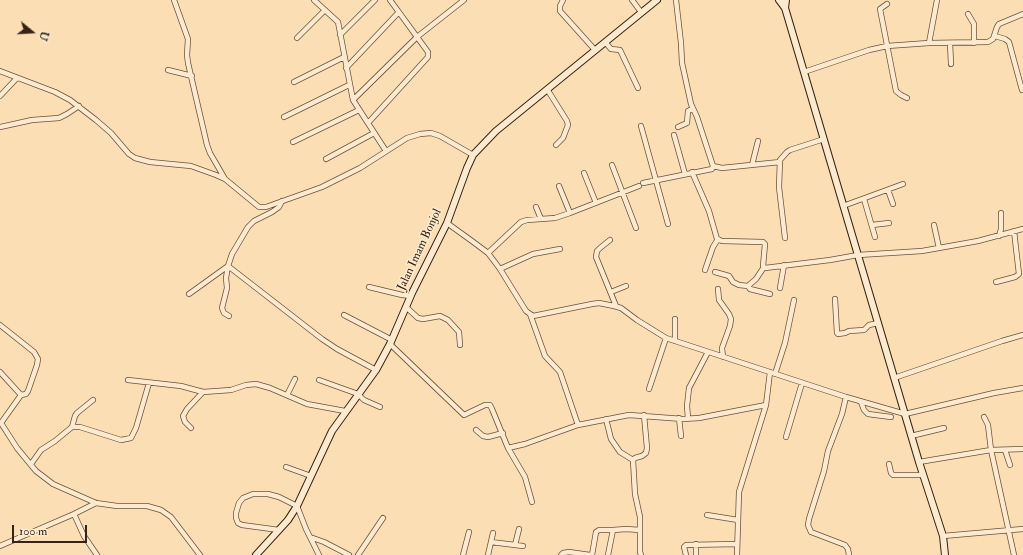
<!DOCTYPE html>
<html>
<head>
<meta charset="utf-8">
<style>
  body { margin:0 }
  #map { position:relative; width:1023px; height:555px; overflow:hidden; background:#fcdeb4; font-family:"IM FELL Double Pica",serif }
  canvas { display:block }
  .north { position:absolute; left:12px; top:12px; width:40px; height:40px; -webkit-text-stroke:3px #fdeace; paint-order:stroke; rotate:108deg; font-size:11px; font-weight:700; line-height:16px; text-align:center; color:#352415 }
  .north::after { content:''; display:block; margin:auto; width:14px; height:18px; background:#352415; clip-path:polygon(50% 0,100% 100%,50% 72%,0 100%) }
  .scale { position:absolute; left:12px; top:525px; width:75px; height:18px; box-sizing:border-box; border:2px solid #352415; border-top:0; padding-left:5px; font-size:12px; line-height:14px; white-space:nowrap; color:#352415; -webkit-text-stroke:3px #fdeace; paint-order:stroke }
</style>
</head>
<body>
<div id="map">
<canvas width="1023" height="555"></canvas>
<div class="north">U</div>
<div class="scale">100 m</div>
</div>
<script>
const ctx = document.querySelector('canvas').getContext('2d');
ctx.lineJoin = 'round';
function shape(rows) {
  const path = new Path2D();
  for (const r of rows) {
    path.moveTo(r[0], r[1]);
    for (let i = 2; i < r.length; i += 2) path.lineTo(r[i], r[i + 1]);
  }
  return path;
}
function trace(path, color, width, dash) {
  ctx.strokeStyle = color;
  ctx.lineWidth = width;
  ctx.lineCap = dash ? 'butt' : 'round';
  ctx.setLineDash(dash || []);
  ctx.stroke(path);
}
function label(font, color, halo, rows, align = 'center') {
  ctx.font = font + ' "IM FELL Double Pica",serif';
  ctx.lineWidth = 3;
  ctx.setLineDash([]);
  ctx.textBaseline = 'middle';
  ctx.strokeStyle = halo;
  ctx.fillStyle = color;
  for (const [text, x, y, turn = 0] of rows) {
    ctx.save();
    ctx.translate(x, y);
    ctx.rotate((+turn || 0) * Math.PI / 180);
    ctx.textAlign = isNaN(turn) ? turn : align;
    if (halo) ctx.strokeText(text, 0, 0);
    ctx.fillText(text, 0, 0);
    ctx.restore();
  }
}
const street = shape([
  [174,0,188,39,187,55,188,63,207,145,210,153,225,179],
  [314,0,338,22,353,100,386,151],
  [563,0,560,6,560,11,595,50],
  [632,0,641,12],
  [887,4,880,9,896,91,901,95,907,98],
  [968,14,974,24,974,43],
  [340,35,375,0],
  [995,36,1005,39,1009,42,1022,90],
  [297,38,325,10],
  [605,42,611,49,620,50,638,88],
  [929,43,937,0],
  [950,43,951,64],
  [346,68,398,13],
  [168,70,192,76],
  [0,71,55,92,70,100,96,120,111,133,129,154,135,158,150,162,191,166,216,175,225,179,259,207,266,207,322,187,360,168,407,138,420,134,431,133,440,136,473,155],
  [804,72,869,50,887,46,929,43,988,42,993,39,997,27,999,24,1023,14],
  [294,82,344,57],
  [547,89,567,121,568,125,563,138,556,145],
  [0,96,17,78],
  [353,100,417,37,464,0],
  [284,117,349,85],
  [368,123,428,57,428,52,390,0],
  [641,126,668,224],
  [0,127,32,120,59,118,67,114,79,106],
  [678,127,687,123,688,111,692,109],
  [674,135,685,174],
  [293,142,359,110],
  [326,159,374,133],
  [612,165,636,228],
  [752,165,758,141],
  [713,166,722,168,780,162],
  [692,172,709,211,717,239,722,241,763,242,765,244,763,266,765,268,830,260,858,255,922,251,978,241,1023,229],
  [584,173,596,203],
  [643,183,712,169,713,166,697,117,691,104,682,63,681,43,676,0],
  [559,186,570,213],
  [888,190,893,204],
  [864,199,875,237],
  [843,206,903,184],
  [536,207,541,219],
  [447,223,472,241,488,253,500,269,526,311,533,316,592,304,599,303,614,306,621,308,637,320,666,338,846,397,905,414,994,393,1023,388],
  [872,225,889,223],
  [934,225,939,248],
  [999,236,1001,229,1001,213],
  [785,238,779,187,780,160,787,152,790,150,824,139],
  [610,240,600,248,597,251,596,257,616,306],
  [488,253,521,222,527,220,555,218,570,213,639,186],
  [500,269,533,254,560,249],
  [705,270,713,247,718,239],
  [715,272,729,276,733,282,739,285,748,286,756,279,764,267],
  [996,282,1015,277,1019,274,1014,231],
  [748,286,750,289,770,294],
  [369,287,402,295,411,296],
  [780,288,784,265],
  [718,289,719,300,729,314,731,319,730,326,722,348,723,357],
  [611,292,626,286],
  [189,294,228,266,322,339,337,349,376,370],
  [835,299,837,333,838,334,845,333,849,331,864,330,869,325,878,323],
  [406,307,418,318,423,319,440,316,448,320,459,332,460,345],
  [530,314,545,356,560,372,578,425],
  [344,315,392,340],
  [229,316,224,313,222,308,227,288,226,278,228,266,232,254,248,227,254,221,272,212,279,207,282,201],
  [0,325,34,352,38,359,37,365,28,391,26,394,21,395,1,423,17,448,36,471,53,484,96,503,117,506,147,506,161,510,171,517,200,555],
  [675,341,675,319],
  [390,344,464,415,485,405,490,405,492,409,508,448,525,444,578,425,629,415,683,419,699,418,766,405],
  [0,372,21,395],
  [775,374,785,343,794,300],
  [894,378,1002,341,1023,335],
  [128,380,181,386,203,392,231,390,246,385,256,384,270,388,307,404,345,411],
  [319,380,358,394,364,400,380,407],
  [649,389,666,338],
  [287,395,295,379],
  [846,397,842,414,828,451,824,471,809,519,808,525,811,532,845,545,848,549,849,555],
  [861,402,864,410,868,414,891,417],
  [984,417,988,425,991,450,1014,555],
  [679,418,681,436],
  [688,418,687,406,689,388,708,352],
  [606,419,611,439,620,452,633,460],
  [72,427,75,416,77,413,93,400],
  [191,428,185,422,183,416,187,409,203,392],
  [476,430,483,436,488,437,503,433],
  [911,436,944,428],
  [786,437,802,383],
  [508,448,525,477,532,502],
  [1005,450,1010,465],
  [633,460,635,494,640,517,640,552,641,555],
  [633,460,635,458,642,456,646,453,647,448,644,415],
  [919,462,991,450,1023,449],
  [31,464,41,450,55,441,72,427,80,427,121,440,131,438,136,428,149,383],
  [889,464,891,473,893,475,923,475],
  [286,467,311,476],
  [74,514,84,536,97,555],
  [707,515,738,520],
  [279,530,242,525,238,523,236,518,236,513,239,503,243,498,253,494,268,494,279,497,297,506,306,529,319,555],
  [943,536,1023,529],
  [310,537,324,542,349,555],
  [491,542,523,546],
  [696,544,696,555],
  [515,545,519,529],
  [0,546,74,514,96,503],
  [358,555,383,518],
  [463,555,469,532],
  [488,555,493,533],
  [561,555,563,553,569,552,590,555],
  [592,555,596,532,599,530,613,530],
  [608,555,613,530,626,529,640,530],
  [686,555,684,547,686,545,737,544],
  [737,555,739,492,766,405,770,372]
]);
const secondary = shape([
  [779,0,785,8],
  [786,0,785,8,788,18,919,462,943,536,945,555],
  [256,555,288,520,297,506,332,431,376,370,390,344,412,293,447,223,467,168,473,155,496,131,657,0]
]);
trace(street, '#67523d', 6);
trace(secondary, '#352415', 8);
trace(street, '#fdeace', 4.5);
trace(secondary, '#fdeace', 6);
label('12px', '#352415', '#fdeace', [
  ["Jalan Imam Bonjol",420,250,-65]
]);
</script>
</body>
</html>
